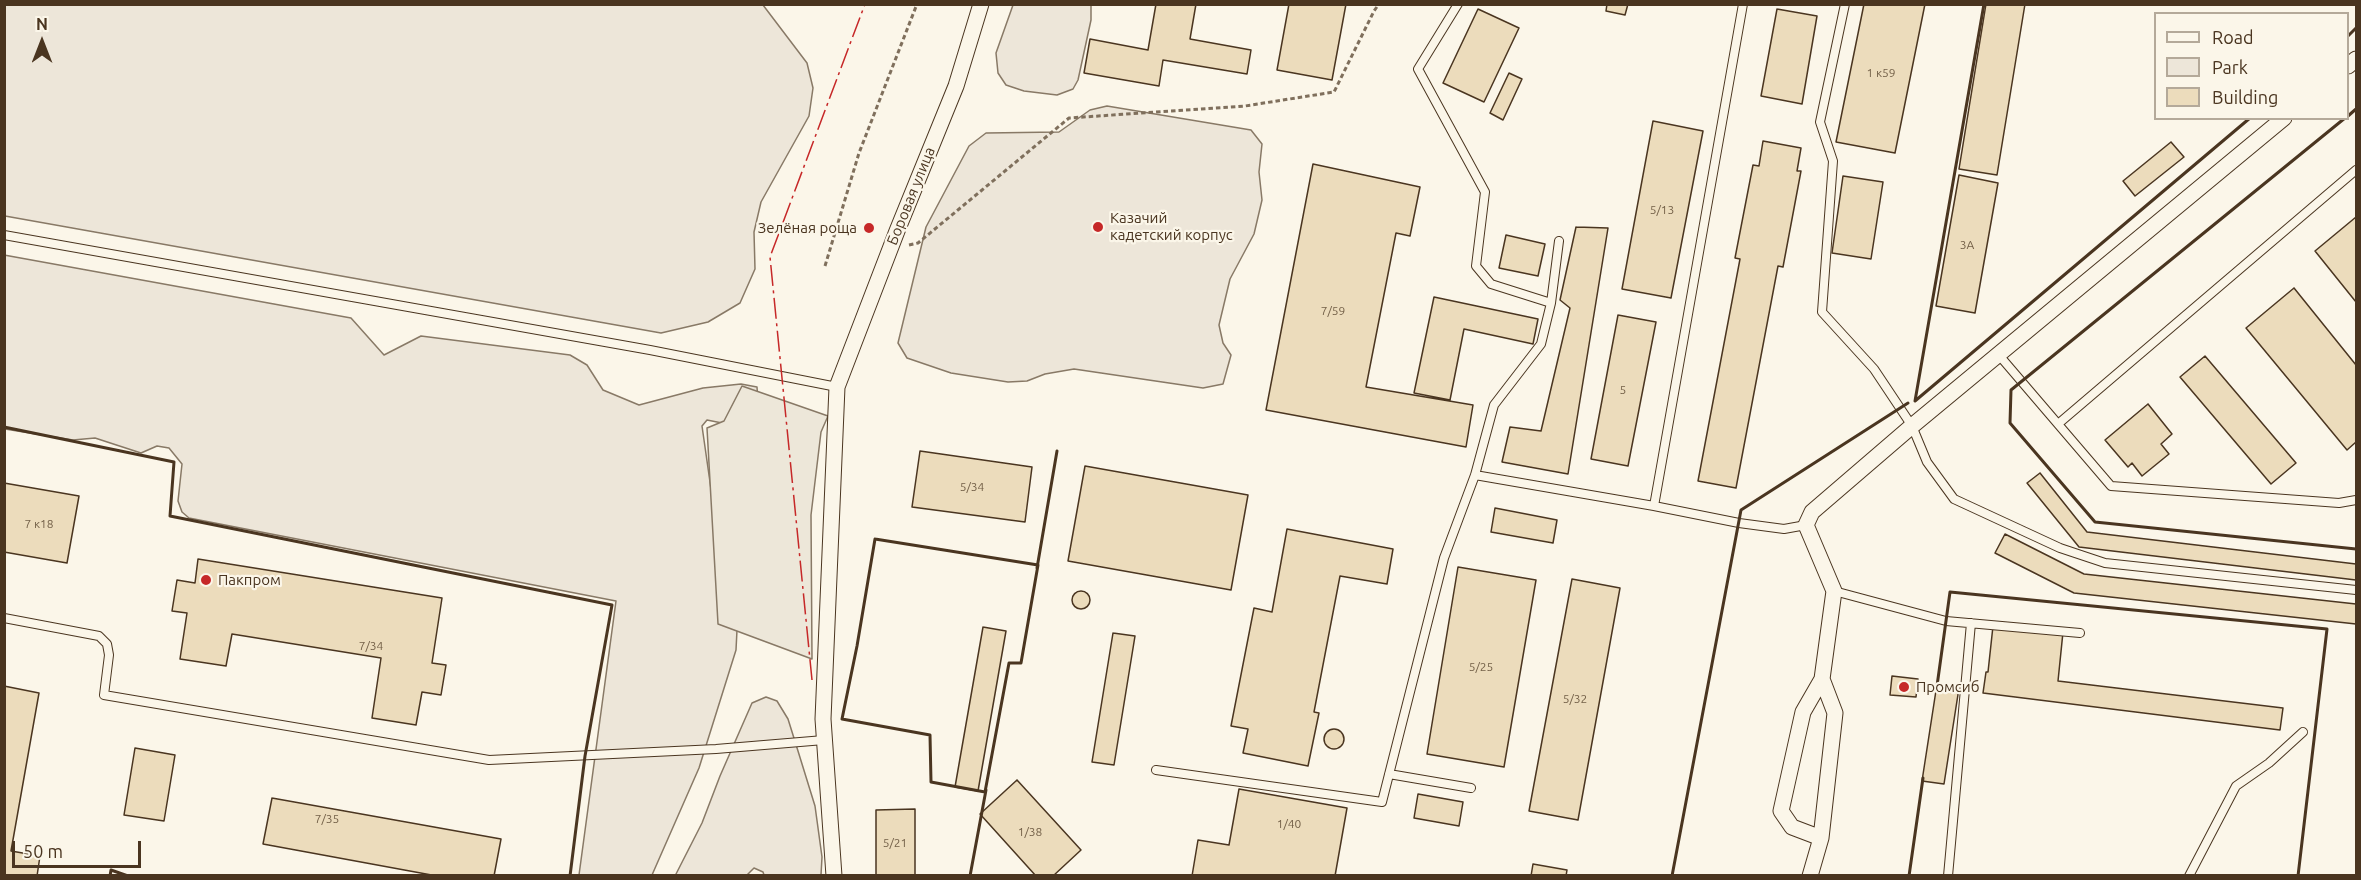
<!DOCTYPE html>
<html>
<head>
<meta charset="utf-8">
<style>
  body { margin:0 }
  #map { position:relative; width:2361px; height:880px; overflow:hidden; background:#fbf6e9; font-family:Ubuntu,sans-serif }
  canvas { display:block }
  .frame { position:absolute; inset:0; border:6px solid #4a3520; pointer-events:none }
  .legend { position:absolute; left:2154px; top:12px; width:195px; height:108px; box-sizing:border-box; background:#fbf6e9; border:2px solid #b4a999; margin:0; padding:8px 10px; list-style:none; font-size:18px; color:#4a3520 }
  .legend li { display:flex; align-items:center; gap:12px; height:30px }
  .legend b { width:30px; border:2px solid #b4a999 }
  .north { position:absolute; left:12px; top:12px; width:60px; height:60px; -webkit-text-stroke:4px #fbf6e9; paint-order:stroke; rotate:0deg; font-size:16px; font-weight:700; line-height:24px; text-align:center; color:#4a3520 }
  .north::after { content:''; display:block; margin:auto; width:21px; height:27px; background:#4a3520; clip-path:polygon(50% 0,100% 100%,50% 72%,0 100%) }
  .scale { position:absolute; left:12px; top:841px; width:129px; height:27px; box-sizing:border-box; border:3px solid #4a3520; border-top:0; padding-left:8px; font-size:18px; line-height:21px; white-space:nowrap; color:#4a3520; -webkit-text-stroke:4px #fbf6e9; paint-order:stroke }
</style>
</head>
<body>
<div id="map">
<canvas width="2361" height="880"></canvas>
<div class="frame"></div>
<ul class="legend">
<li><b style="height:8px;background:#fbf6e9"></b>Road</li>
<li><b style="height:16px;background:#ede6d9"></b>Park</li>
<li><b style="height:16px;background:#ecdcbc"></b>Building</li>
</ul>
<div class="north">N</div>
<div class="scale">50 m</div>
</div>
<script>
const ctx = document.querySelector('canvas').getContext('2d');
ctx.lineJoin = 'round';
function fill(path, color) {
  ctx.fillStyle = color;
  ctx.fill(path, 'evenodd');
}
function shape(rows) {
  const path = new Path2D();
  for (const r of rows) {
    if (r.length === 3) {
      path.moveTo(r[0] + r[2], r[1]);
      path.arc(r[0], r[1], r[2], 0, 2 * Math.PI);
      continue;
    }
    path.moveTo(r[0], r[1]);
    for (let i = 2; i < r.length; i += 2) path.lineTo(r[i], r[i + 1]);
  }
  return path;
}
function trace(path, color, width, dash) {
  ctx.strokeStyle = color;
  ctx.lineWidth = width;
  ctx.lineCap = dash ? 'butt' : 'round';
  ctx.setLineDash(dash || []);
  ctx.stroke(path);
}
function label(font, color, halo, rows, align = 'center') {
  ctx.font = font + ' Ubuntu,sans-serif';
  ctx.lineWidth = 4.5;
  ctx.setLineDash([]);
  ctx.textBaseline = 'middle';
  ctx.strokeStyle = halo;
  ctx.fillStyle = color;
  for (const [text, x, y, turn = 0] of rows) {
    ctx.save();
    ctx.translate(x, y);
    ctx.rotate((+turn || 0) * Math.PI / 180);
    ctx.textAlign = isNaN(turn) ? turn : align;
    if (halo) ctx.strokeText(text, 0, 0);
    ctx.fillText(text, 0, 0);
    ctx.restore();
  }
}
const green = shape([
  [4,5,763,5,807,63,813,88,809,116,761,202,754,232,755,269,740,303,708,322,661,333,5,216,4,5],
  [1013,5,1091,5,1091,20,1078,80,1073,89,1057,95,1024,91,1006,85,998,73,996,53,1013,5],
  [1107,106,1251,130,1262,144,1259,172,1262,200,1254,234,1230,279,1219,325,1223,343,1231,355,1223,384,1203,388,1074,369,1045,374,1027,381,1008,382,951,373,907,358,898,343,926,227,969,146,986,133,1059,132,1090,110,1107,106],
  [4,255,351,318,384,355,421,336,570,355,587,365,603,390,639,405,703,388,741,384,757,387,758,402,722,423,707,420,702,426,711,489,737,630,736,650,699,768,652,875,579,875,616,601,189,518,182,512,178,501,182,464,169,448,157,446,141,453,95,438,73,440,5,429,4,255],
  [766,697,777,701,788,719,798,751,815,806,822,857,821,875,764,875,763,872,754,868,747,875,675,876,702,823,720,776,752,703,766,697]
]);
fill(green, '#ede6d9');
trace(green, '#887966', 1.5);
const parking = shape([
  [742,386,828,416,821,432,811,515,812,659,718,624,707,428,724,421,742,386]
]);
fill(parking, '#ede7d9');
trace(parking, '#887966', 1.5);
const building = shape([
  [1156,4,1196,4,1190,39,1251,50,1247,74,1163,60,1159,86,1084,73,1090,39,1148,50,1156,4],
  [1289,4,1346,4,1332,80,1277,70,1289,4],
  [1607,4,1628,4,1625,15,1606,11,1607,4],
  [1864,4,1925,4,1895,153,1836,142,1864,4],
  [1986,4,2025,4,1997,175,1959,169,1986,4],
  [1478,9,1519,28,1484,102,1443,83,1478,9],
  [1777,9,1817,16,1802,104,1761,96,1777,9],
  [1509,73,1522,79,1503,120,1490,113,1509,73],
  [1653,121,1703,131,1671,298,1622,289,1653,121],
  [1763,141,1801,148,1797,171,1801,171,1783,267,1778,266,1736,488,1698,481,1740,259,1735,258,1753,165,1759,166,1763,141],
  [2171,142,2184,157,2135,196,2123,181,2171,142],
  [1313,164,1420,187,1410,236,1396,233,1366,387,1473,405,1466,447,1266,410,1313,164],
  [1959,175,1998,183,1975,313,1936,306,1959,175],
  [1843,176,1883,182,1871,259,1832,253,1843,176],
  [2356,217,2356,302,2315,251,2356,217],
  [1576,227,1608,228,1568,474,1502,462,1510,427,1541,431,1570,308,1560,300,1576,227],
  [1506,235,1545,244,1538,276,1499,268,1506,235],
  [2294,288,2356,365,2356,442,2347,450,2246,328,2294,288],
  [1434,297,1538,319,1533,344,1464,329,1450,400,1414,393,1434,297],
  [1618,315,1656,322,1628,466,1591,459,1618,315],
  [2205,356,2296,463,2271,484,2180,377,2205,356],
  [2148,404,2172,434,2161,444,2169,454,2142,476,2132,463,2128,467,2105,440,2148,404],
  [920,451,1032,467,1025,522,912,507,920,451],
  [1085,466,1248,495,1231,590,1068,561,1085,466],
  [2040,473,2087,532,2356,564,2356,580,2079,547,2027,483,2040,473],
  [4,483,79,496,67,563,4,552,4,483],
  [1495,508,1557,520,1553,543,1491,532,1495,508],
  [1287,529,1393,549,1387,584,1340,576,1314,712,1319,713,1308,766,1243,753,1248,729,1231,726,1254,608,1272,612,1287,529],
  [2005,534,2084,574,2356,604,2356,624,2074,593,1995,553,2005,534],
  [198,559,442,598,432,663,446,665,441,695,422,692,416,725,372,718,381,658,232,634,226,666,180,659,187,613,172,611,177,580,195,583,198,559],
  [1458,567,1536,580,1504,767,1427,754,1458,567],
  [1572,579,1620,588,1578,820,1529,811,1572,579],
  [1081,600,9],
  [1993,626,2063,632,2058,681,2283,708,2280,730,1983,693,1986,672,1988,672,1993,626],
  [983,627,1006,631,978,791,955,787,983,627],
  [1113,633,1135,636,1114,765,1092,762,1113,633],
  [1892,676,1918,679,1916,697,1890,695,1892,676],
  [1937,684,1959,688,1944,784,1922,781,1937,684],
  [4,686,39,693,11,851,40,856,37,876,4,876,4,686],
  [1334,739,10],
  [135,748,175,755,164,821,124,815,135,748],
  [1017,780,1081,850,1053,876,1036,876,980,814,1017,780],
  [1239,789,1347,808,1335,876,1192,876,1198,840,1229,845,1239,789],
  [1418,794,1463,802,1459,826,1414,818,1418,794],
  [272,798,501,839,494,876,437,876,263,844,272,798],
  [915,809,915,876,876,876,876,810,915,809],
  [1533,864,1567,870,1566,876,1531,876,1533,864]
]);
fill(building, '#ecdcbc');
trace(building, '#4a3520', 1.5);
const service = shape([
  [1458,4,1418,69,1485,192,1476,266,1491,284,1551,303],
  [1845,4,1820,122,1833,161,1822,312,1874,369,1912,426,1927,462,1954,499,2060,548,2105,563,2356,590],
  [4,235,650,350,837,387],
  [1998,354,2111,486,2339,503,2356,500],
  [2058,424,2356,170],
  [1475,475,1654,506,1739,523,1784,529,1806,525],
  [1654,506,1743,4],
  [1834,591,1946,621,2080,633],
  [4,618,99,636,107,644,109,655,104,695,489,760,716,749,824,740],
  [1156,770,1382,802,1444,558,1475,475,1494,405,1541,344,1551,303,1559,241],
  [1389,774,1471,788],
  [1948,876,1971,623],
  [2189,876,2236,786,2269,763,2303,732]
]);
const minor = shape([
  [2348,66,2356,59],
  [1821,838,1835,713,1822,679],
  [834,876,823,719,837,387,897,231,956,86,981,4],
  [1810,876,1821,838,1792,827,1781,811,1803,712,1822,679,1834,591,1806,525,1812,512,1912,426,2284,118]
]);
trace(service, '#4a3520', 10);
trace(minor, '#4a3520', 17);
trace(shape([
  [909,245,918,243,1069,118,1245,106,1334,92,1374,11,1379,4],
  [825,266,859,153,917,4]
]), '#7f6f5c', 3, [4.5, 3]);
trace(service, '#fbf6e9', 8);
trace(minor, '#fbf6e9', 15);
trace(shape([
  [1984,4,1915,401,2250,118],
  [2348,36,2356,28],
  [2348,116,2356,109],
  [2345,118,2011,390,2010,423,2095,522,2356,549],
  [4,427,174,462,170,516,612,605,585,756,570,876],
  [875,539,1038,565,1021,663,1009,663,985,792,931,782,930,735,842,719,857,646,875,539],
  [1037,568,1057,451],
  [1937,686,1950,592,2327,629,2298,876],
  [110,876,111,870,128,876],
  [970,876,986,790],
  [1672,876,1741,510,1908,403],
  [1909,876,1923,778]
]), '#4a3520', 3);
trace(shape([
  [812,680,770,257,865,4]
]), '#c62828', 1.5, [21, 4.5, 3, 4.5]);
for (const [x, y, r, color] of [
  [1098,227,6,"#c62828"],
  [869,228,6,"#c62828"],
  [206,580,6,"#c62828"],
  [1904,687,6,"#c62828"]
]) {
  const dot = new Path2D();
  dot.arc(x, y, r, 0, 2 * Math.PI);
  ctx.fillStyle = color;
  ctx.fill(dot);
  trace(dot, '#fbf6e9', 2);
}
label('12px', '#725f47', null, [
  ["1 к59",1881,73],
  ["5/13",1662,210],
  ["3А",1967,245],
  ["7/59",1333,311],
  ["5",1623,390],
  ["5/34",972,487],
  ["7 к18",39,524],
  ["7/34",371,646],
  ["5/25",1481,667],
  ["5/32",1575,699],
  ["7/35",327,819],
  ["1/40",1289,824],
  ["1/38",1030,832],
  ["5/21",895,843]
]);
label('15px', '#4a3520', '#fbf6e9', [
  ["Боровая улица",911,196,-68]
]);
label('15px', '#4a3520', '#fbf6e9', [
  ["Казачий",1110,218],
  ["кадетский корпус",1110,235],
  ["Зелёная роща",857,228,"right"],
  ["Пакпром",218,580],
  ["Промсиб",1916,687]
], 'left');
</script>
</body>
</html>
